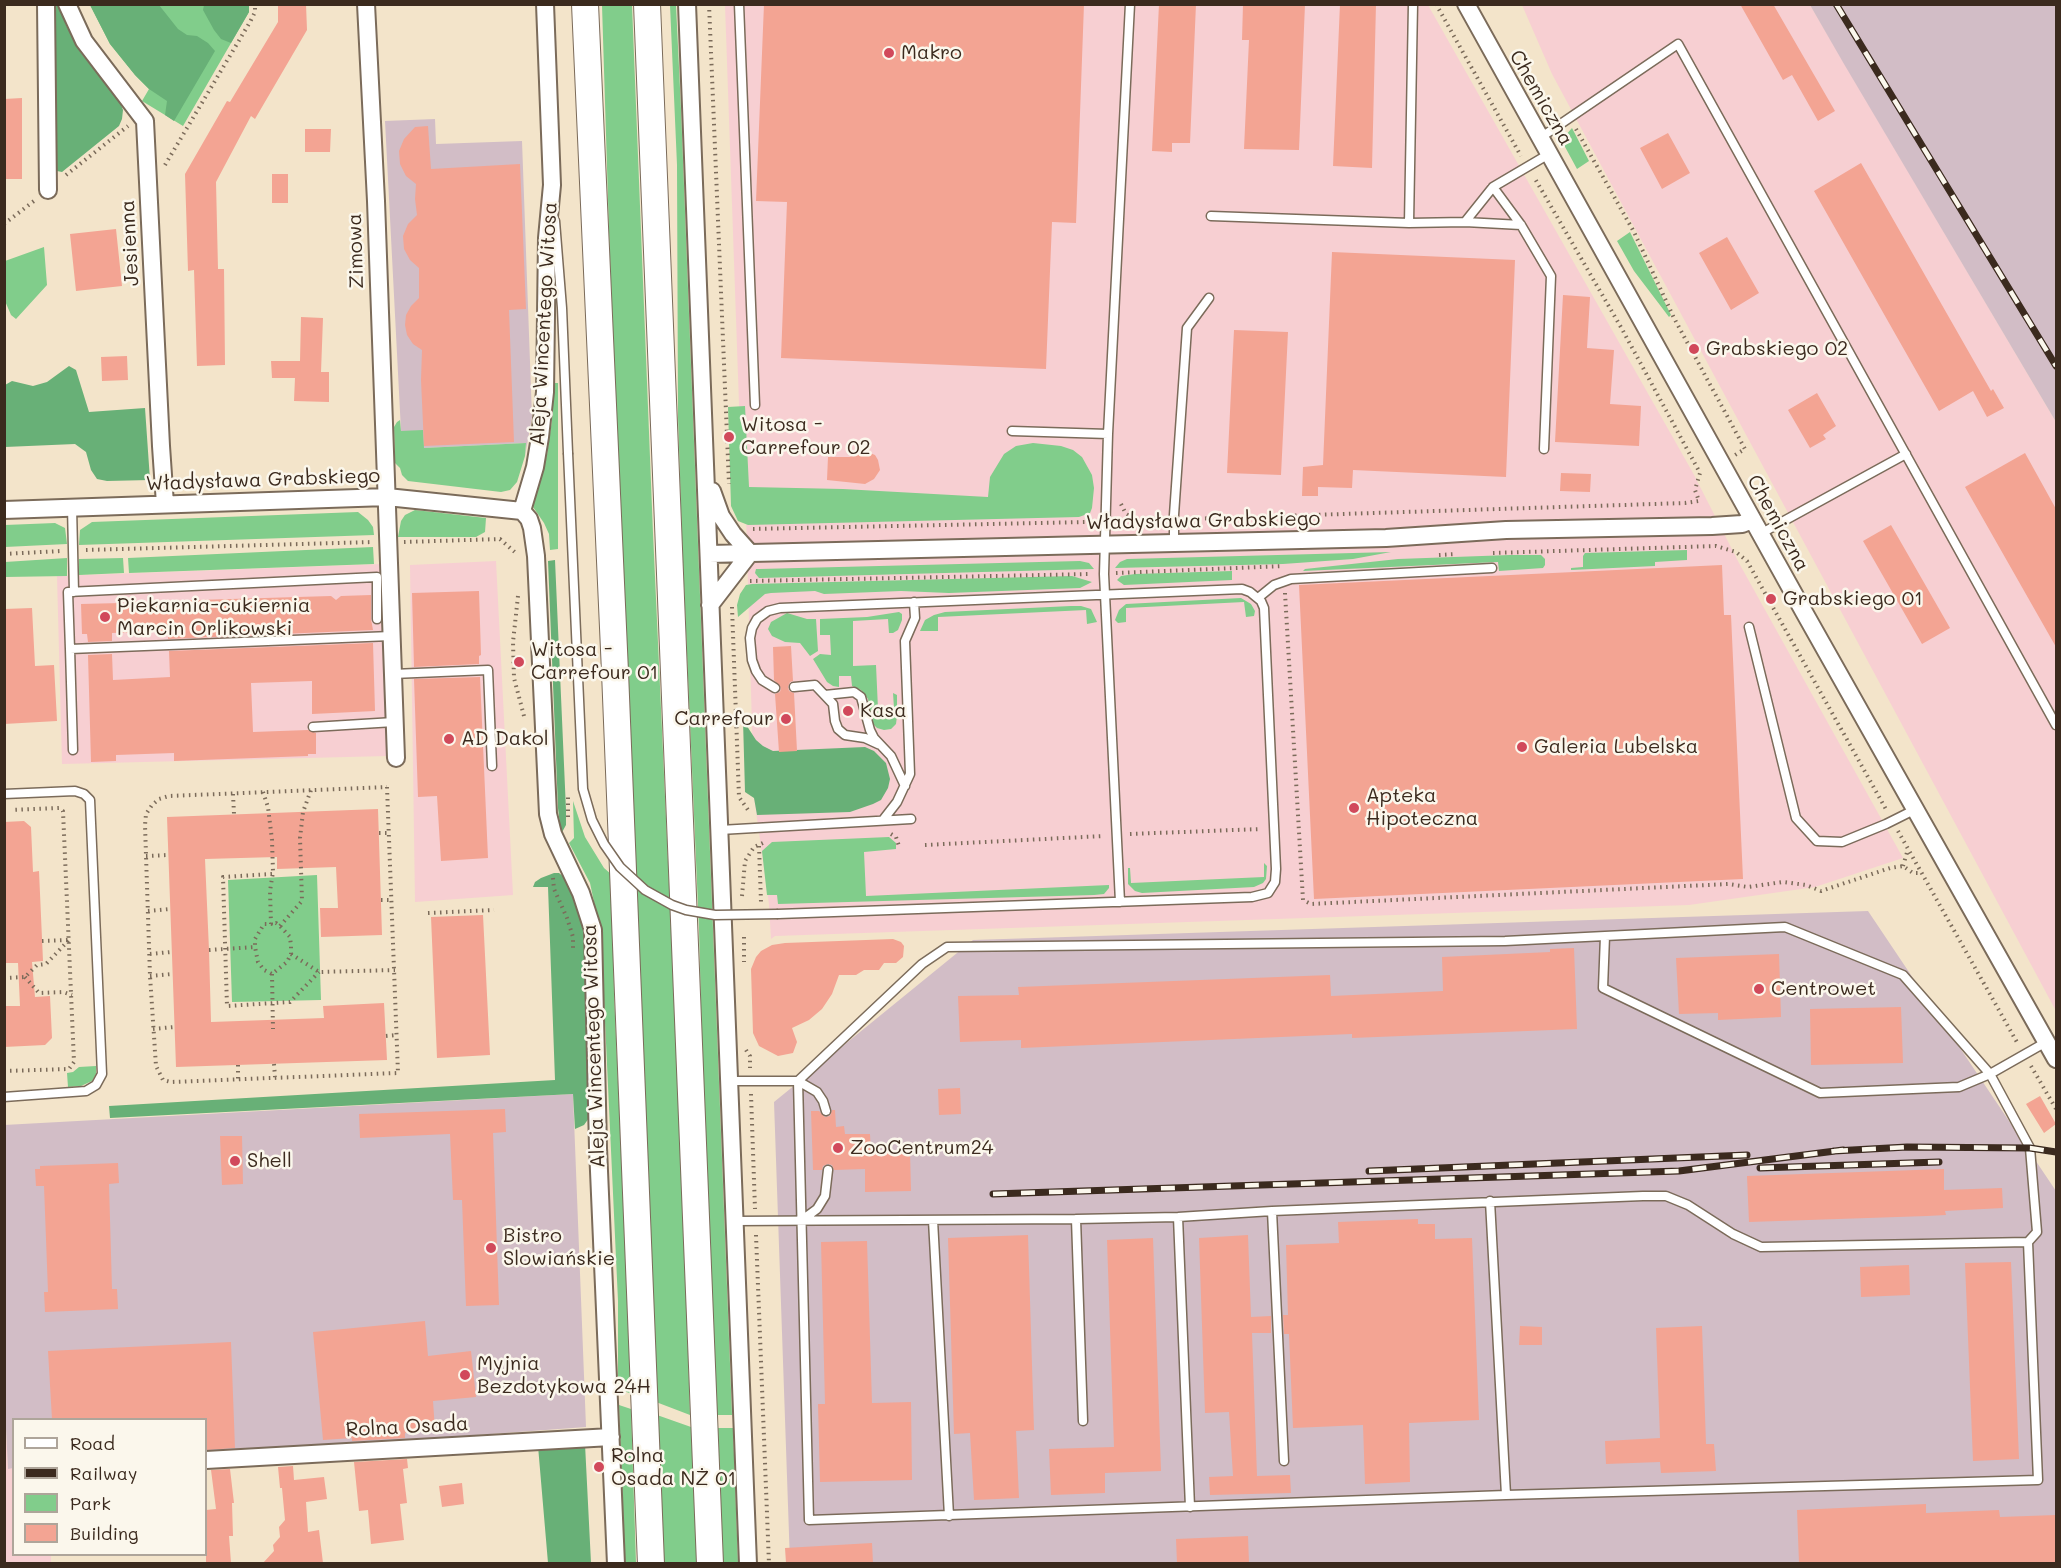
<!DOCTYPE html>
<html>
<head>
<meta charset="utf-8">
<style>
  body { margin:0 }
  #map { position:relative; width:2061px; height:1568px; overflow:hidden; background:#f3e4ca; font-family:Mali,sans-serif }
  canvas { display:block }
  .frame { position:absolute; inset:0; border:6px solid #3b2a1e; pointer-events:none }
  .legend { position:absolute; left:12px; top:1418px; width:195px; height:138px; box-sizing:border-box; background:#fbf7ec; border:2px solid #aea59a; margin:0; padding:8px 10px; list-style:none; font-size:18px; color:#3b2a1e }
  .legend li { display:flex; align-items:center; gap:12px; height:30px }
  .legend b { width:30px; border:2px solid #aea59a }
</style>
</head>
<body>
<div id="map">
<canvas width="2061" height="1568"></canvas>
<div class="frame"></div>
<ul class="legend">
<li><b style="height:8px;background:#fff"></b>Road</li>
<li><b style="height:8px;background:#3b2a1e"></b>Railway</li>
<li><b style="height:16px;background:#81cd8b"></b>Park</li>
<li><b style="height:16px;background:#f3a493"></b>Building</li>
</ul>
</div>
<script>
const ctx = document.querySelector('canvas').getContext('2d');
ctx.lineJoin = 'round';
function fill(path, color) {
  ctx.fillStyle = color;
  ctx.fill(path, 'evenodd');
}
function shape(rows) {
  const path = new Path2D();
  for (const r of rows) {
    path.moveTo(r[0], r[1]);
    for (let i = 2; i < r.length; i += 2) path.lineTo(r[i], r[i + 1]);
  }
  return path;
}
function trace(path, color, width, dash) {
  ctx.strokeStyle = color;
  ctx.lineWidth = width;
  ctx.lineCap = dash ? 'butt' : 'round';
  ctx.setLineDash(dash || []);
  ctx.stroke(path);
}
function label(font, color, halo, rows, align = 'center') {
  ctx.font = font + ' Mali,sans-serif';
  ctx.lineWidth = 5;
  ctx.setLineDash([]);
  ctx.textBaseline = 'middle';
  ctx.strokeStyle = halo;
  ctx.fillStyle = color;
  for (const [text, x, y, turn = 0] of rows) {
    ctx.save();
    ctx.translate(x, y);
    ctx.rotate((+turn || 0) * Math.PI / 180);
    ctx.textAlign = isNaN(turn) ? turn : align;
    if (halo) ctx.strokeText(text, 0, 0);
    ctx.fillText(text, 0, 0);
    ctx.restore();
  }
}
fill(shape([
  [725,5,1428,5,1693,473,1739,563,1903,858,1815,887,1689,905,775,936,771,939,769,904,754,797,746,515,741,461],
  [1522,5,1810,5,2056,422,2056,1011,1552,74],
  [496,561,513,895,415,902,410,565],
  [382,564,388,756,62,764,57,576],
  [4,1390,8,1468,13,1468,14,1554,51,1555,51,1563,5,1563]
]), '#f7cfd2');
fill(shape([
  [1810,5,2056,5,2056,422,1844,64],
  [435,119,436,144,522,141,532,417,525,456,526,443,424,448,401,431,385,121],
  [1868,911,2056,1191,2056,1563,790,1563,774,1102,973,940],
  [573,1094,586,1427,206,1455,206,1420,14,1420,13,1468,8,1469,4,1390,4,1125]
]), '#d2bdc6');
fill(shape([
  [249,4,249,12,183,126,142,101,149,89,135,75,110,44,90,5],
  [602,5,632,5,653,533,683,1192,690,1415,656,1402,609,232],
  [670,5,676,5,681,109,732,1415,717,1415,704,1125,699,929,682,539,678,417,677,165],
  [1572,128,1589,161,1577,169,1564,145,1565,136],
  [1630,232,1671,315,1669,317,1634,271,1617,241],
  [44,247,47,285,16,319,11,315,5,301,5,261],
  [554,383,558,383,558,549,550,550,549,534,544,523,533,507,547,455,552,420],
  [745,406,749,487,843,489,988,497,990,477,1004,454,1016,446,1033,443,1061,446,1073,450,1082,457,1092,475,1094,488,1092,508,1090,513,1079,517,748,525,738,521,731,506,728,407],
  [400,420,401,431,423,430,424,448,526,443,525,456,517,482,510,490,501,492,408,481,402,475,400,468,395,463,394,427,397,422],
  [415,510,486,518,485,532,476,537,398,537,401,521,405,515],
  [358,512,368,520,373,527,374,535,79,545,80,530,92,522],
  [55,523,65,528,67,544,5,547,5,525],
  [373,547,374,564,129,573,128,558],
  [1687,550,1687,560,1655,562,1655,566,1571,570,1571,568,1583,567,1583,556,1585,553],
  [1391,552,1353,559,1283,564,1115,568,1120,562,1127,559],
  [1510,555,1541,555,1545,559,1545,565,1543,568,1499,571,1498,562,1303,571,1305,569,1398,559],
  [67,558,67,576,5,577,5,562],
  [123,558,124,573,79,575,79,559],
  [1080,561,1089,563,1094,569,759,578,755,573,756,569,759,569],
  [1232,571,1232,580,1124,585,1117,580,1121,576,1135,574],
  [1072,576,1092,582,1080,588,949,593,901,591,824,594,815,591,771,593,765,594,738,617,737,605,740,594,746,585,752,584],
  [1241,598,1251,604,1255,611,1254,616,1246,617,1244,602,1126,608,1126,622,1118,623,1115,620,1119,610,1126,604],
  [1071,606,1081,606,1091,609,1097,622,1087,624,1086,610,938,617,938,631,920,631,925,620,934,615,945,612],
  [899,612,902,614,902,620,898,630,893,633,889,633,888,619,853,621,853,666,876,665,878,709,894,708,893,693,897,695,897,716,896,724,891,729,884,730,877,728,873,724,868,699,861,690,852,686,851,676,839,676,839,687,833,686,827,682,813,659,820,654,831,655,830,635,820,635,820,619,867,617],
  [787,613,807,619,816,619,818,651,810,656,800,643,785,642,772,636,768,629,771,622],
  [573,801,585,837,604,868,612,875,614,994,632,1394,618,1389,618,1301,601,935,590,883,569,843,574,838],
  [889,837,896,843,896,849,864,852,866,896,1109,885,1109,888,1104,894,1094,895,778,904,777,895,767,895,762,851,772,842],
  [1264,863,1267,866,1266,879,1263,883,1254,887,1142,893,1135,891,1128,884,1128,868,1130,868,1131,883,1264,877],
  [317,875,321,1000,232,1002,228,880],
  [96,1066,96,1074,92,1081,81,1086,68,1087,67,1073,73,1072,79,1067],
  [619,1405,631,1409,636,1563,625,1563],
  [657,1415,691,1427,697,1563,662,1563],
  [718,1428,733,1428,738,1563,723,1563]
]), '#81cd8b');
fill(shape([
  [56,5,60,5,63,11,66,25,81,53,120,102,123,110,122,119,119,126,62,172,57,171,55,166,52,9],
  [90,5,159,5,178,29,187,35,197,36,208,43,215,51,174,121,165,115,167,101,149,89,135,75,110,44],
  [204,5,249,5,249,12,231,43,221,39,214,30,203,10],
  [69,366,76,370,89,412,145,408,150,480,107,481,97,479,91,470,86,452,75,444,5,447,5,385,12,381,33,386,47,382],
  [555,560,566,810,566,825,561,834,558,808,548,561],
  [743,720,756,740,763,746,773,751,865,747,874,751,886,763,890,779,888,788,881,800,873,804,850,812,757,815,754,798,745,792],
  [554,873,559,873,564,877,574,895,586,932,589,1118,584,1125,575,1129,573,1094,110,1118,109,1106,555,1080,548,887,533,887,535,882,541,878],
  [585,1444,591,1563,548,1563,538,1446]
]), '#68b077');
fill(shape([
  [278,4,306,4,307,30,255,119,251,116,216,182,218,269,224,269,225,365,197,366,194,270,188,271,185,174,227,101,230,102,278,22],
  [764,4,1084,4,1076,223,1052,222,1046,369,781,358,787,202,756,201],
  [1159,4,1196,4,1190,143,1172,143,1172,152,1152,151],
  [1243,4,1305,4,1299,150,1244,149,1249,40,1242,40],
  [1340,4,1376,4,1372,168,1333,166],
  [1740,4,1773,4,1835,111,1818,121,1792,75,1783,80],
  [22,98,22,179,4,179,4,99],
  [428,126,431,169,520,164,526,309,509,310,514,442,424,446,421,380,422,350,413,344,407,335,405,325,406,315,411,306,419,298,419,268,410,260,404,249,403,236,408,224,417,215,415,199,416,184,406,176,400,164,399,151,404,139,415,127],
  [305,129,331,129,330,152,305,152],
  [1668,133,1690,173,1662,189,1640,148],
  [1861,163,1991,391,1993,389,2004,408,1987,417,1973,391,1939,411,1814,191],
  [272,174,288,174,288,203,272,203],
  [116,229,122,286,76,291,70,234],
  [1727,237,1759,293,1731,310,1699,253],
  [1332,252,1515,260,1506,477,1353,470,1352,488,1318,487,1318,496,1302,496,1303,467,1323,465],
  [1563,295,1590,297,1587,348,1614,350,1610,404,1641,406,1639,446,1555,442],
  [301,317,323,318,321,372,329,372,329,402,294,401,295,378,272,378,271,361,300,361],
  [1234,330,1288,332,1281,475,1227,473],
  [127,356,128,380,102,381,101,357],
  [1817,393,1836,426,1823,435,1826,439,1810,448,1788,410],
  [865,451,875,455,878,460,880,470,874,479,865,484,827,480,828,457,850,457,854,454],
  [2025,453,2056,509,2056,647,1965,487],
  [1561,473,1591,474,1590,492,1560,491],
  [1891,525,1950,628,1922,644,1863,541],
  [1722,565,1724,615,1731,615,1743,879,1314,899,1299,585],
  [479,591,481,655,479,656,479,664,414,667,412,593],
  [371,595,371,619,373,630,168,639,168,631,112,633,112,641,88,642,87,634,82,634,81,604,121,603,127,608,131,602,331,596,336,600,341,596],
  [32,608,35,666,54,665,57,721,4,724,4,609],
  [373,643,375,711,312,714,312,681,251,683,253,732,308,730,316,733,316,754,308,754,308,756,174,761,174,753,116,755,116,761,91,762,88,655,112,654,113,680,170,677,169,651],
  [791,646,793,681,790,682,788,687,789,691,794,693,797,751,779,752,775,694,780,692,781,688,774,680,773,647],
  [480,677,488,858,441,861,437,796,418,797,414,679],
  [378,809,382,935,321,937,320,908,338,908,336,867,277,869,277,857,205,859,209,950,211,1022,324,1018,323,1006,384,1003,387,1060,176,1067,167,817],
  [24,821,31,827,33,872,39,871,43,961,32,962,35,997,50,996,52,1038,45,1045,4,1047,4,1006,20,1006,18,963,4,963,4,822],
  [483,915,490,1055,437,1058,431,917],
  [893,939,901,942,904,946,903,957,896,963,884,963,879,970,864,970,856,975,839,975,832,994,822,1009,809,1020,792,1028,797,1042,793,1053,778,1056,759,1046,753,1033,751,969,756,957,761,951,772,945,785,943],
  [1574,948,1577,1029,1352,1038,1352,1034,1021,1048,1021,1040,960,1042,958,996,1019,995,1018,987,1330,975,1331,996,1443,991,1442,957,1550,952,1550,949],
  [1779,954,1781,1017,1718,1020,1718,1013,1679,1014,1676,958],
  [1901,1007,1903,1063,1811,1065,1810,1009],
  [960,1088,961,1114,939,1115,938,1089],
  [2040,1096,2056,1124,2044,1133,2026,1104],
  [505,1109,506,1132,493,1133,499,1305,466,1306,462,1200,453,1200,450,1134,360,1138,359,1114],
  [832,1110,835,1110,836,1127,844,1126,845,1134,870,1134,871,1153,910,1151,911,1191,865,1192,865,1169,834,1170,832,1165,828,1164,823,1166,822,1170,813,1170,811,1111,819,1111,825,1117,830,1116],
  [220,1136,242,1136,243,1184,222,1185],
  [118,1163,119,1183,109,1184,112,1289,117,1289,118,1309,45,1312,44,1292,48,1292,44,1186,36,1186,35,1169,40,1169,40,1166],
  [1944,1169,1944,1190,2002,1188,2003,1208,1945,1211,1946,1215,1927,1216,1749,1222,1747,1176],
  [1418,1219,1418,1224,1435,1224,1435,1239,1472,1238,1479,1420,1409,1423,1410,1482,1365,1484,1363,1425,1293,1428,1289,1334,1284,1334,1283,1315,1288,1315,1286,1245,1339,1243,1338,1222],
  [1028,1235,1034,1430,1016,1431,1019,1498,974,1500,970,1433,954,1434,948,1238],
  [1248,1235,1251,1317,1271,1316,1271,1333,1252,1333,1257,1476,1290,1475,1291,1493,1210,1495,1209,1477,1233,1476,1229,1412,1205,1413,1199,1238],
  [1153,1238,1161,1471,1105,1473,1105,1493,1051,1495,1049,1449,1114,1447,1107,1240],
  [867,1241,872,1403,911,1402,912,1480,820,1482,818,1404,825,1404,821,1242],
  [2011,1262,2019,1459,1973,1461,1965,1263],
  [1909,1265,1910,1295,1861,1297,1860,1267],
  [425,1321,428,1356,471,1351,476,1397,433,1401,435,1430,405,1433,405,1438,352,1441,352,1438,323,1440,313,1332],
  [1520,1326,1542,1327,1542,1345,1519,1345],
  [1702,1326,1706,1444,1714,1444,1716,1471,1661,1473,1660,1462,1606,1464,1605,1441,1660,1438,1656,1328],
  [231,1342,235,1448,206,1450,206,1419,52,1419,48,1351],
  [407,1459,408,1468,403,1469,407,1503,400,1504,404,1540,371,1544,368,1510,359,1511,354,1462],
  [293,1466,294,1480,324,1477,327,1499,306,1502,308,1532,319,1530,323,1563,263,1563,274,1551,273,1545,280,1537,279,1527,285,1520,282,1488,280,1488,278,1467],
  [230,1469,234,1503,232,1503,233,1536,229,1536,231,1563,206,1563,206,1510,216,1509,211,1470],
  [462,1483,464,1504,442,1507,439,1486],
  [1926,1504,1926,1513,1999,1510,2000,1517,2056,1515,2056,1563,1799,1563,1797,1510],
  [1248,1536,1249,1563,1177,1563,1176,1539],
  [872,1543,873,1563,786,1563,785,1548]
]), '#f3a493');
const lane = shape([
  [739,4,755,405],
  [1540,138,1678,44,2056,725],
  [1493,187,1521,225,1551,276,1544,449],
  [1211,216,1409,223,1465,222,1493,187,1549,154],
  [555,221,562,308,568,453],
  [1465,222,1521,225],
  [1409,223,1413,4],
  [1012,431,1108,434],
  [72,507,74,592],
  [1760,534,1906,454],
  [1174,544,1174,515,1187,328,1209,298],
  [1258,598,1274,585,1291,579,1492,568],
  [377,619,377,577,68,592,70,649,391,636],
  [1749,627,1796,818,1817,841,1842,842,1886,824,1916,809],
  [70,649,73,750],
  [393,674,488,670,492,766],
  [794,687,815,685,833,704,835,721,838,729,845,735,865,738,878,744],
  [775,688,762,680,756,671,752,660,750,638,752,628,757,619,768,611,780,608,1242,589,1250,592,1261,601,1264,608,1276,869,1275,882,1268,893,1252,897,778,914],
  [825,695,854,692,861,697,870,730,874,738,891,756,905,786],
  [313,727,394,722],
  [4,794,75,791,84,794,90,800,102,1074,96,1085,86,1091,4,1097],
  [883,820,897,802,910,774,905,641,915,618,914,602],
  [720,830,911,819],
  [1120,902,1104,574,1108,434,1130,4],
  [1605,936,1603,988,1820,1093,1959,1087,1990,1074,2048,1041],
  [730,1081,798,1081,922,964,947,947,1505,941,1785,927,1903,975,1990,1074,2030,1148,2037,1232,2028,1242,2038,1480,1506,1495,809,1520,798,1081],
  [798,1081,817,1092,823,1101,826,1111],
  [1490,1201,1506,1495],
  [1272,1211,1284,1461],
  [1178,1217,1190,1507],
  [1076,1219,1083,1421],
  [802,1220,817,1209,825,1196,828,1170],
  [933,1220,949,1516],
  [734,1221,1076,1219,1178,1217,1272,1211,1643,1196,1666,1196,1688,1205,1733,1234,1761,1247,2028,1242]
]);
const street = shape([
  [46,4,48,190],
  [67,4,84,41,145,121,161,446,165,504],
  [366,4,376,201,396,758],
  [687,4,748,1564],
  [1466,4,1804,612,2056,1059],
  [712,491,721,516,733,534,750,553],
  [4,510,387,497,522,511],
  [522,511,529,519,532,528,536,556,548,814,553,834,581,893,593,930,598,1148,616,1564],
  [522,511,535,467,540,437,545,392,547,238,552,185,545,4],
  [709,554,1386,538,1506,530,1712,526,1742,524,1752,520],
  [710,605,750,553],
  [206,1460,611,1437]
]);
const primary = shape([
  [585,4,615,672,651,1564],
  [647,4,710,1564]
]);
trace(lane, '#7b6b5a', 11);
trace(street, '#7b6b5a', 20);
trace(primary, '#7b6b5a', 28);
trace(shape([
  [709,4,729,484],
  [1436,4,1521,156],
  [1576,129,1634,232,1674,318,1745,449,1735,455],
  [165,165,250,22,255,12,255,4],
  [66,175,128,126],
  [4,224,34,201],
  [1121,504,1126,514,1136,520],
  [1187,519,1685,503,1699,501,1695,490,1700,473,1622,329,1534,177],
  [1118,520,1162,519],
  [753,529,1085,522,1093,520],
  [404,542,500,539,517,554],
  [86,550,373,542],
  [1493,553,1716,546,1736,552,1747,561,1887,811],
  [4,554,61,551],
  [1439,555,1456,554],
  [1116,573,1283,566],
  [750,581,1091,574],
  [1285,593,1303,900,1311,904,1728,884,1748,887,1783,882,1806,885,1821,891,1890,868,1903,866,1913,873,1922,873],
  [518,596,513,642,514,678,524,716],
  [732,607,739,797,748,810],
  [387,787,398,1073,171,1082,163,1080,156,1066,150,976,145,825,146,814,152,805,159,799,169,796,387,787],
  [263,792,268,807,272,840,273,872,270,891,271,924,264,924,255,939,255,947,258,962,264,970,272,974,287,962,291,954,291,946,290,937,280,926,276,923,271,924],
  [233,794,234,814],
  [568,817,568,794],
  [1898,831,2018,1044],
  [379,833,389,833],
  [891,834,896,837,899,846],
  [1130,834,1261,829],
  [925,845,1104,836],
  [759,846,761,902],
  [146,856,168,855],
  [1903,866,1908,849],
  [272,874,223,877,227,1006,290,1002,319,972],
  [553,878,554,889,567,918,573,937,573,951],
  [742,896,745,861,754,847,765,842],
  [381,900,392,900],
  [148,911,170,909],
  [428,913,494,910],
  [280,926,302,901,300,838,303,812,311,790],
  [744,937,744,962],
  [42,941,69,940],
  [209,950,255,947],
  [150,954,171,952],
  [291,954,319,972,395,970],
  [272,974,273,1029],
  [150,976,172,974],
  [25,977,39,993,63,992,72,995],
  [4,978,25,977,37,965,46,964,69,940],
  [153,1029,174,1027],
  [386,1036,396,1035],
  [746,1050,750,1056,750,1068],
  [274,1064,275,1077],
  [238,1065,238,1079],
  [2031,1066,2056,1109],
  [4,1071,69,1069,74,1062,63,811,59,808,11,810],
  [751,1094,755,1209],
  [756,1235,769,1564]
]), '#7b6b5a', 4, [1.5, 4.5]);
trace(lane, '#fff', 8);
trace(street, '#fff', 16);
trace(primary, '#fff', 26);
const rail = shape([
  [1836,4,2056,366],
  [1834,1151,1907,1147,2030,1148,2056,1152],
  [1760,1168,1939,1162],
  [1369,1171,1747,1155],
  [993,1194,1679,1171,1843,1150]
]);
trace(rail, '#3b2a1e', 7);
trace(rail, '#fbf7ec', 4.5, [14]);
const laneBridge = shape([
  [568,453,583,789,592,820,604,844,620,867,645,890,672,905,686,910,715,915,778,914]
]);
trace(laneBridge, '#7b6b5a', 11, []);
trace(laneBridge, '#fff', 8);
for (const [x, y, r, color] of [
  [889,53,6,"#d1495b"],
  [1694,349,6,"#d1495b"],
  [729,437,6,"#d1495b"],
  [1771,599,6,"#d1495b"],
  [105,617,6,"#d1495b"],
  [519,662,6,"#d1495b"],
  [848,711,6,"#d1495b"],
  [786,719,6,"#d1495b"],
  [449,739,6,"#d1495b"],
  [1522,747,6,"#d1495b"],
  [1354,808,6,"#d1495b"],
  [1759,989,6,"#d1495b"],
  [838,1148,6,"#d1495b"],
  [235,1161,6,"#d1495b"],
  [491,1248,6,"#d1495b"],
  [465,1375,6,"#d1495b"],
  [599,1467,6,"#d1495b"]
]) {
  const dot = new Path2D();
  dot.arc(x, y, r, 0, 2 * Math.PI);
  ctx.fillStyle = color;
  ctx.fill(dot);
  trace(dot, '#fbf7ec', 2);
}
label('20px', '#3b2a1e', '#fbf7ec', [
  ["Makro",901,53],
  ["Grabskiego 02",1706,349],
  ["Witosa -",741,425],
  ["Carrefour 02",741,448],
  ["Grabskiego 01",1783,599],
  ["Piekarnia-cukiernia",117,606],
  ["Marcin Orlikowski",117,629],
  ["Witosa -",531,650],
  ["Carrefour 01",531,673],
  ["Kasa",860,711],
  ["Carrefour",774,719,"right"],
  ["AD Dakol",461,739],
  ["Galeria Lubelska",1534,747],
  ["Apteka",1366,796],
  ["Hipoteczna",1366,819],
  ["Centrowet",1771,989],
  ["ZooCentrum24",850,1148],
  ["Shell",247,1161],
  ["Bistro",503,1236],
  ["Slowiańskie",503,1259],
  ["Myjnia",477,1364],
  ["Bezdotykowa 24H",477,1387],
  ["Rolna",611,1456],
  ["Osada NŻ 01",611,1479]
], 'left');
label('20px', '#3b2a1e', '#fbf7ec', [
  ["Chemiczna",1541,98,60],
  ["Jesienna",130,243,-93],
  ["Zimowa",356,251,-92],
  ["Aleja Wincentego Witosa",544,324,-87],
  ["Władysława Grabskiego",263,480,-2],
  ["Władysława Grabskiego",1203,521,-1],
  ["Chemiczna",1778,523,61],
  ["Aleja Wincentego Witosa",594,1046,-92],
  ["Rolna Osada",407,1427,-3]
]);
</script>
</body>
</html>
